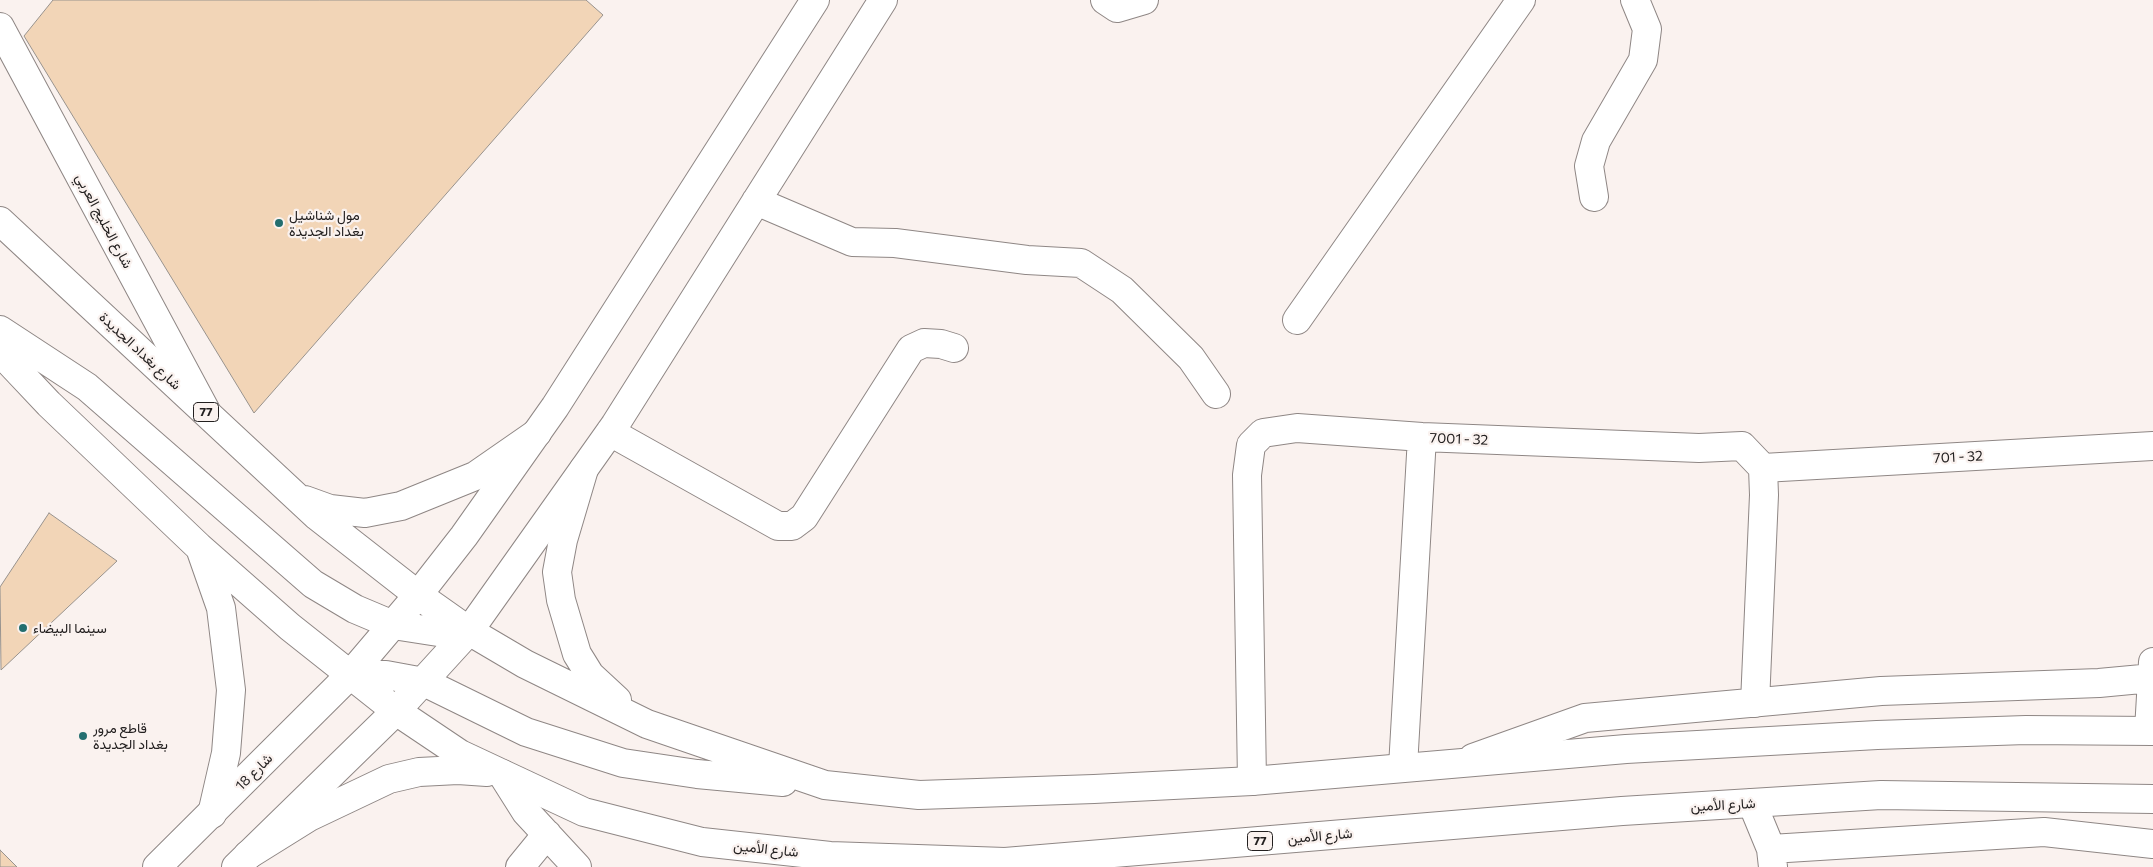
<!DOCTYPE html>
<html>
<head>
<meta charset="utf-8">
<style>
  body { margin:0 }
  canvas { display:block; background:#faf2ef }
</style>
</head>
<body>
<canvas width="2153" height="867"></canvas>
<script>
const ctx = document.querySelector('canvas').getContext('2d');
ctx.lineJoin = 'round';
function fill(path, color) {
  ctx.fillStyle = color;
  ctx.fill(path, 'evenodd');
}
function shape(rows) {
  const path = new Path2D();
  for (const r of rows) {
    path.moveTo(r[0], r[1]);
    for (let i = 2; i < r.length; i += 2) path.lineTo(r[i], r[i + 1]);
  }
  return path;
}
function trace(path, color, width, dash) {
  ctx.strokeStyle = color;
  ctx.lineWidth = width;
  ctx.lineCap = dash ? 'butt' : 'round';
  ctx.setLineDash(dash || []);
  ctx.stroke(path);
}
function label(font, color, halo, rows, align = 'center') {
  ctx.font = font + ' Commissioner,Vazirmatn,sans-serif';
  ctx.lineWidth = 4.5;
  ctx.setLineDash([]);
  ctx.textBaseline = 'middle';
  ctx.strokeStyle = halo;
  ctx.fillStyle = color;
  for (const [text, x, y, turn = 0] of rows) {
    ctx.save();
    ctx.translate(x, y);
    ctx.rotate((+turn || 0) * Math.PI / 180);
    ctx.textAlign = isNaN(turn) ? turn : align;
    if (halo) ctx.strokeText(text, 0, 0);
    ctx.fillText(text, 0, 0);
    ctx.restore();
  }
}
const building = shape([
  [53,0,586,0,603,15,254,413,24,36,53,0],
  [49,513,117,561,1,670,0,587,49,513],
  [0,850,17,867,0,867,0,850]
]);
fill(building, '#f2d5b7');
trace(building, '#98938e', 1);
const minor = shape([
  [1105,0,1117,8,1144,0],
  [0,27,206,411],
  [1594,197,1589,166,1596,141,1643,60,1647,29,1635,0],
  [756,201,852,242,895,243,1027,260,1081,263,1122,290,1191,358,1216,394],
  [1297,320,1521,0],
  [610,432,778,526,792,526,804,517,911,349,924,343,941,344,954,348],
  [1763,468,2153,446],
  [2149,730,2153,662],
  [1473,758,1585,718,1881,691,2099,683,2153,678],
  [1403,767,1422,437],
  [502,774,526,812,577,867],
  [1252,781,1247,475,1251,445,1263,433,1297,428,1422,437,1699,448,1742,446,1763,468,1764,495,1755,703],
  [1752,803,1771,849,1773,867],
  [1771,849,2044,832,2153,844],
  [157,867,350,675,418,595,464,536,555,407,815,0],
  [236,867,396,711,469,631,615,425,883,0],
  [520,867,547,834]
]);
const major = shape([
  [0,221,317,516,418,595,469,631,525,664,647,724,825,785,919,795,1094,789,1252,781,1626,749,1877,735,2026,730,2153,731],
  [0,330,87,387,313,584,355,609,393,625,438,632,469,631],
  [0,352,49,404,199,547,290,627,396,711,460,754,584,812,702,842,830,856,1005,862,1622,811,1881,795,2153,799],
  [584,469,563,540,557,572,561,600,577,654,590,675,617,700],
  [305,500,330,509,365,513,401,506,475,476,537,433],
  [200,548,221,608,231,690,226,753,212,814],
  [350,675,386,675,424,682,526,732,623,763,697,774,783,782],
  [248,855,309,817,389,779,419,772,458,770,487,772]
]);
trace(minor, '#8f8785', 30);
trace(major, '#8f8785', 30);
trace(minor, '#fff', 28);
trace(major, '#fff', 28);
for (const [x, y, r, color] of [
  [279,223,5,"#236e6f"],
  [23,628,5,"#236e6f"],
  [83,736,5,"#236e6f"]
]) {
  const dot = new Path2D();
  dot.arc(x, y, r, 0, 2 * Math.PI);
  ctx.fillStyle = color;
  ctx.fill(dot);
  trace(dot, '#faf2ef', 2);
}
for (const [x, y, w] of [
  [206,412,25],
  [1260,841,25]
]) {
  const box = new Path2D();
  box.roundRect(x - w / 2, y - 9.5, w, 19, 4);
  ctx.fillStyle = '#faf2ef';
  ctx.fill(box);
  trace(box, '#232020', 1);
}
label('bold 12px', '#232020', null, [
  ["77",206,412],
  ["77",1260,841]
]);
label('14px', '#232020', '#faf2ef', [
  ["مول شناشيل",289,215],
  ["بغداد الجديدة",289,231],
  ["سينما البيضاء",33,628],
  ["قاطع مرور",93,728],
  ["بغداد الجديدة",93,744]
], 'left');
label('14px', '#232020', '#faf2ef', [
  ["شارع الخليج العربي",104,221,62],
  ["شارع بغداد الجديدة",140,351,43],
  ["7001 - 32",1459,439,2],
  ["701 - 32",1958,457,-3],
  ["شارع 18",254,772,-45],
  ["شارع الأمين",1723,805,-3],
  ["شارع الأمين",1320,836,-5],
  ["شارع الأمين",766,849,6]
]);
</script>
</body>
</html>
